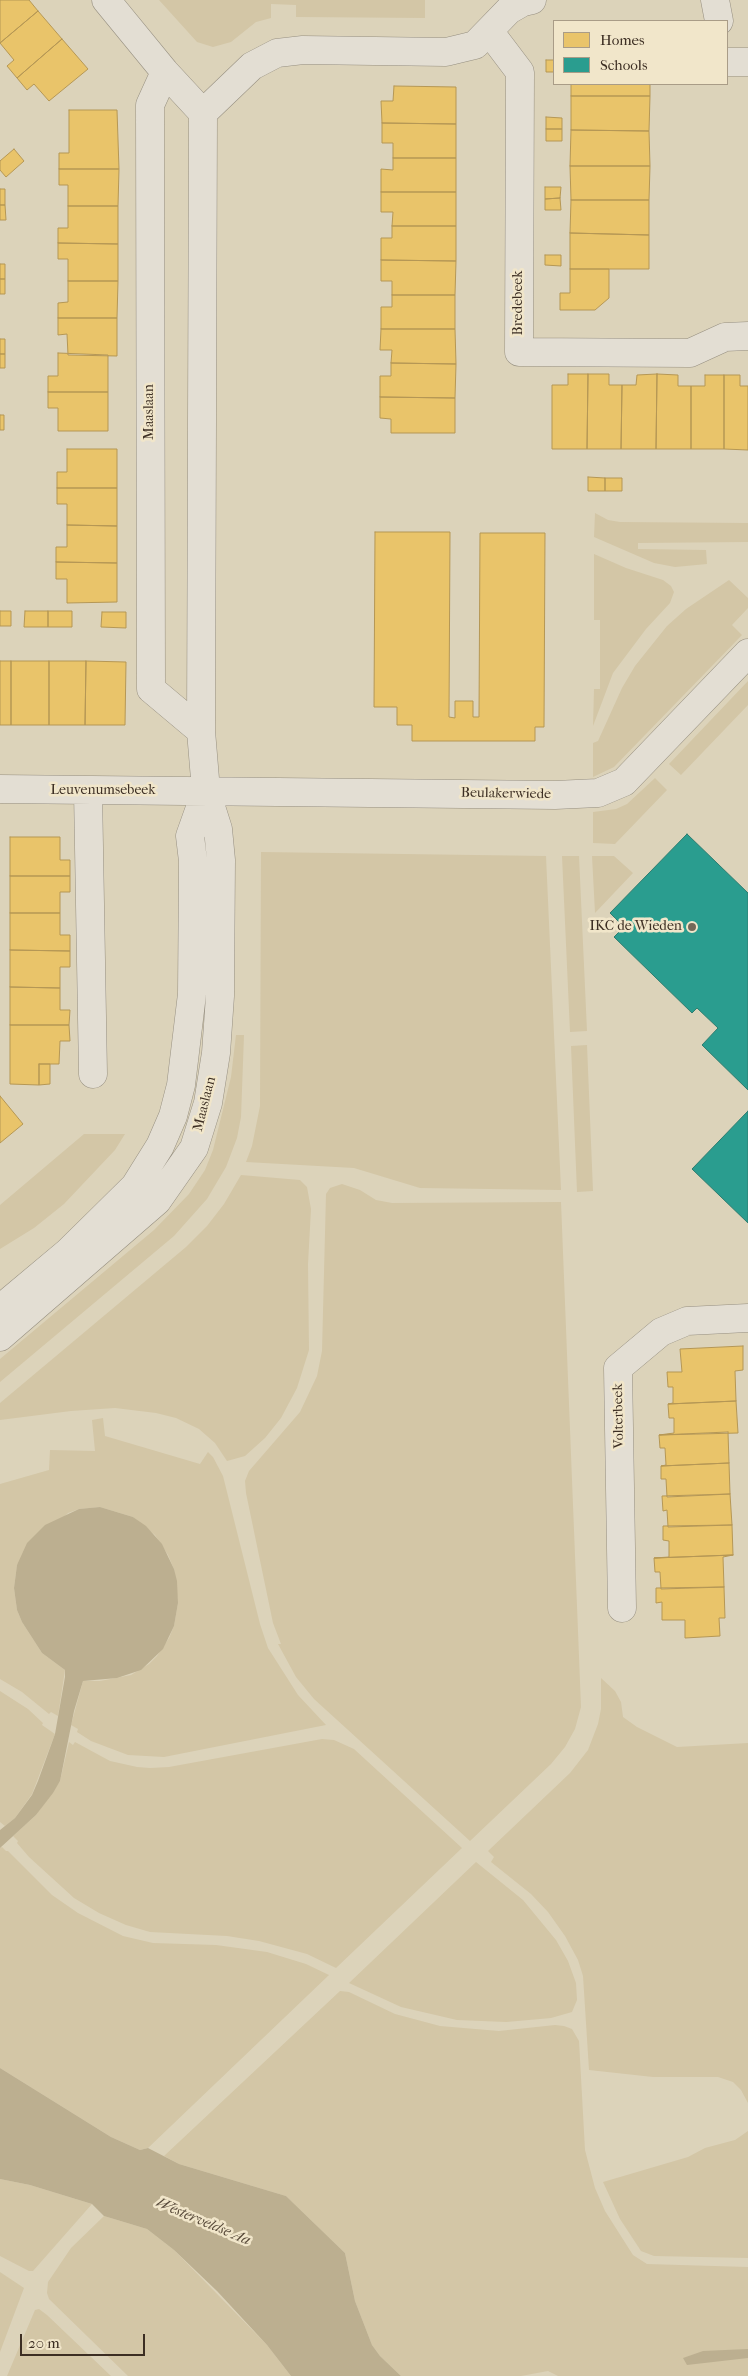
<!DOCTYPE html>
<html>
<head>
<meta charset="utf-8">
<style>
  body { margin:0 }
  #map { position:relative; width:748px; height:2376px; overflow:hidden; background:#dcd3ba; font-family:"IM FELL French Canon",serif }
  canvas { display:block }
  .legend { position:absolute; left:553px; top:20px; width:175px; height:65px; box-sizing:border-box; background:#f1e6ca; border:1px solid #a99c87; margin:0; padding:6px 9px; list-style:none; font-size:15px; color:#3c2e23 }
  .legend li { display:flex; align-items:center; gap:10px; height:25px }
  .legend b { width:25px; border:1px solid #a99c87 }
  .scale { position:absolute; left:20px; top:2334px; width:125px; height:22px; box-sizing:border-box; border:2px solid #3c2e23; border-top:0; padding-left:6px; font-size:15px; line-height:18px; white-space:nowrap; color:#3c2e23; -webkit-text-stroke:4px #f1e6ca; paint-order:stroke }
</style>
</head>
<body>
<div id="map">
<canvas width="748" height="2376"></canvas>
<ul class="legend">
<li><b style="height:14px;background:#e9c46a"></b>Homes</li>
<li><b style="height:14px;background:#2a9d8f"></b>Schools</li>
</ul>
<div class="scale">20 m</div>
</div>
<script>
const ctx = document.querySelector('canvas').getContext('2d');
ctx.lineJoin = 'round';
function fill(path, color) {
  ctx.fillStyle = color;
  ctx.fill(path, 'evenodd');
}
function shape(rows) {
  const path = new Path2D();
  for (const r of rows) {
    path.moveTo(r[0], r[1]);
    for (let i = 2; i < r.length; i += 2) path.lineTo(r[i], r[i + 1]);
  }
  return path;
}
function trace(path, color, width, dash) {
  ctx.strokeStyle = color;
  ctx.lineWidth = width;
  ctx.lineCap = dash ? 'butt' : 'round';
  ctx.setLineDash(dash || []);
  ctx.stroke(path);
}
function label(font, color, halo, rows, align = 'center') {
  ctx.font = font + ' "IM FELL French Canon",serif';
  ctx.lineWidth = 5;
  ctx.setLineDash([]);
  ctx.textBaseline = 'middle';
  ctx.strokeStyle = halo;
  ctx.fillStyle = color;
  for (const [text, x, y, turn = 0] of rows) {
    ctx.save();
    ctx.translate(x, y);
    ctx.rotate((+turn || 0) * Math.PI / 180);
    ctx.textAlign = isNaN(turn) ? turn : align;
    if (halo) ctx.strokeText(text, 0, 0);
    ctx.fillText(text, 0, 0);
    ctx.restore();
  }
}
fill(shape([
  [159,0,425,0,425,18,296,17,296,5,271,4,271,18,256,22,231,42,213,47,197,42],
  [595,513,608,520,620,522,748,523,748,542,638,543,638,549,706,550,707,564,675,567,654,563,594,537],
  [594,554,626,568,663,580,671,586,674,592,670,603,646,629,613,673,593,726,594,689,600,689,600,620,594,620],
  [729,580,748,598,748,608,732,625,742,635,614,767,593,777,593,743,598,741,622,688,635,666,667,626,686,609],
  [748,681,748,705,681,775,669,764],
  [655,778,667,790,615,844,593,843,593,812,616,809,627,804],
  [261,852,546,856,561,1190,420,1188,354,1168,246,1162,252,1146,260,1106],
  [562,856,579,856,587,1031,570,1032],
  [592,856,614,856,633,873,595,913],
  [236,1035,244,1035,241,1117,237,1138,226,1167,207,1199,174,1236,0,1382,0,1359,154,1230,189,1194,205,1170,213,1150,231,1077],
  [587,1045,593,1191,577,1192,571,1046],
  [84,1134,125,1134,115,1150,64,1204,34,1228,0,1249,0,1205],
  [241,1175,300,1180,307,1187,311,1209,308,1264,309,1350,297,1388,281,1418,265,1438,245,1456,227,1461,215,1443,199,1429,176,1418,156,1413,115,1408,71,1411,0,1420,0,1403,186,1247,207,1226,224,1204],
  [342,1184,360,1190,376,1200,392,1203,561,1202,581,1707,575,1729,565,1747,551,1764,470,1841,314,1699,296,1677,278,1644,281,1644,273,1623,246,1493,245,1481,249,1471,300,1412,317,1376,322,1351,326,1194,330,1188],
  [103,1418,105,1436,200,1464,208,1452,213,1457,223,1476,260,1624,268,1648,298,1695,326,1725,164,1757,128,1755,91,1741,77,1732,78,1729,71,1725,83,1681,100,1681,131,1675,149,1664,157,1656,169,1638,174,1626,178,1603,174,1569,168,1555,155,1535,133,1517,100,1507,79,1509,68,1513,17,1565,14,1588,17,1610,22,1622,42,1653,65,1670,58,1716,51,1712,49,1714,22,1692,0,1679,0,1484,49,1470,50,1450,95,1451,92,1420],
  [601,1678,615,1691,621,1702,623,1717,637,1727,677,1747,748,1743,748,2103,741,2090,733,2082,718,2077,653,2077,589,2070,583,1976,578,1960,565,1936,548,1912,531,1894,491,1862,494,1857,488,1851,570,1773,588,1750,598,1724,601,1709],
  [0,1691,28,1709,43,1723,42,1725,55,1734,32,1794,15,1818,5,1826,0,1822],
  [322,1739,334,1740,354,1749,462,1848,336,1968,307,1954,259,1941,227,1936,150,1932,126,1925,99,1913,74,1898,29,1857,17,1843,18,1841,13,1836,36,1815,60,1781,69,1742,73,1745,75,1742,110,1761,137,1767,150,1768,169,1767],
  [2,1847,6,1851,8,1851,52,1895,78,1913,123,1936,153,1943,216,1945,267,1952,306,1964,329,1975,148,2148,140,2150,111,2137,0,2068,0,1848],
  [476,1862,523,1900,556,1940,568,1961,576,1983,577,2000,572,2012,551,2018,506,2022,457,2020,401,2007,349,1983],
  [340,1991,349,1992,395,2014,440,2026,499,2031,555,2025,564,2026,572,2029,579,2041,585,2150,595,2188,605,2211,633,2255,647,2264,748,2267,748,2376,558,2376,548,2371,521,2376,401,2376,380,2356,372,2345,355,2301,345,2253,286,2196,179,2164,164,2156],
  [748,2131,748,2258,654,2256,641,2251,620,2219,603,2182,688,2157,705,2148,735,2140],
  [0,2179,30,2185,92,2204,33,2271,29,2271,0,2256],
  [104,2216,147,2229,174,2250,267,2345,291,2376,128,2376,49,2299,47,2293,48,2282,71,2248],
  [0,2272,24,2288,0,2352],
  [39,2309,47,2315,111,2376,7,2376,35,2310]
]), '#d3c6a6');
fill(shape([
  [100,1507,133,1517,146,1526,162,1544,174,1569,177,1581,178,1603,174,1626,163,1649,141,1670,117,1678,83,1681,74,1711,60,1781,53,1793,36,1815,0,1848,0,1830,15,1818,32,1795,38,1781,55,1734,65,1677,65,1670,42,1653,22,1622,17,1610,14,1588,17,1565,27,1543,45,1525,79,1509],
  [0,2068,111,2137,140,2150,148,2148,179,2164,286,2196,345,2253,355,2301,372,2345,380,2356,401,2376,291,2376,267,2345,217,2291,174,2250,147,2229,104,2216,92,2204,30,2185,0,2179],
  [748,2349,748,2358,687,2365,683,2358,703,2351]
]), '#bcaf90');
const homes = shape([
  [0,0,29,0,38,11,0,43,0,0],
  [38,11,62,39,17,78,7,66,14,60,0,43,38,11],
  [62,39,88,69,49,101,34,84,27,90,17,78,62,39],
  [546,60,554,60,554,72,546,72,546,60],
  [571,84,650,84,650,96,571,96,571,84],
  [394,86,456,87,456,124,382,123,381,101,393,101,394,86],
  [571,96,650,96,649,131,571,130,571,96],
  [69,110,117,110,119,169,59,169,59,153,69,153,69,110],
  [546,117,562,118,562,129,546,129,546,117],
  [382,123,456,124,456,158,393,158,393,143,382,143,382,123],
  [546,129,562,129,562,141,546,141,546,129],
  [571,130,649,131,650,166,570,166,571,130],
  [14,149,24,161,6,177,0,170,0,161,14,149],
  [393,158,456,158,456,192,381,192,381,169,393,170,393,158],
  [570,166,650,166,649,200,571,200,570,166],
  [59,169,119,169,118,206,68,206,68,185,59,185,59,169],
  [545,187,561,187,560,198,545,199,545,187],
  [0,189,5,189,5,205,0,205,0,189],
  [381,192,456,192,456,226,392,226,393,212,381,212,381,192],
  [560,198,561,210,545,210,545,199,560,198],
  [571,200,649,200,649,235,570,233,571,200],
  [0,205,5,205,6,220,0,220,0,205],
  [68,206,118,206,118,244,58,243,58,228,68,228,68,206],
  [392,226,456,226,456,261,381,260,381,238,392,238,392,226],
  [570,233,649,235,649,269,570,269,570,233],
  [58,243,118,244,118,281,68,281,68,259,58,259,58,243],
  [545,255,561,255,561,266,545,265,545,255],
  [381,260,456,261,455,295,392,295,392,281,381,281,381,260],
  [0,264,5,264,5,279,0,279,0,264],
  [570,269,609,269,609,298,595,310,560,310,560,293,570,293,570,269],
  [0,279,5,279,5,294,0,294,0,279],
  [68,281,118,281,117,318,58,318,58,303,68,302,68,281],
  [392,295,455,295,455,329,381,329,381,307,392,307,392,295],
  [58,318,117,318,117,356,68,355,67,334,58,335,58,318],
  [381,329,455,329,456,364,391,363,392,350,380,350,381,329],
  [0,339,5,339,5,354,0,354,0,339],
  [58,353,108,355,108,392,48,392,48,376,58,376,58,353],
  [0,354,5,354,5,368,0,368,0,354],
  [391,363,456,364,455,398,380,397,380,376,391,376,391,363],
  [568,374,588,374,587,449,552,449,552,385,568,385,568,374],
  [588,374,609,374,609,385,622,385,621,449,587,449,588,374],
  [657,374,678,375,678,386,691,386,691,449,656,449,657,374],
  [657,374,656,449,621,449,622,385,636,385,637,375,657,374],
  [705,375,724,375,724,449,691,449,691,386,705,386,705,375],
  [724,375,740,375,740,386,748,386,748,450,724,449,724,375],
  [48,392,108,392,108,431,58,431,58,408,48,408,48,392],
  [380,397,455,398,455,433,391,433,391,419,380,418,380,397],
  [0,415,4,415,4,430,0,430,0,415],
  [67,449,117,449,117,488,57,488,57,472,67,472,67,449],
  [588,477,605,478,605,491,588,491,588,477],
  [605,478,622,478,622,491,605,491,605,478],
  [57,488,117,488,117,526,67,525,67,504,57,504,57,488],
  [67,525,117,526,117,563,56,562,56,547,67,547,67,525],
  [375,532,450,532,449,717,455,718,455,701,473,701,473,717,479,717,480,533,545,533,544,727,535,727,535,741,412,741,412,725,397,725,397,707,374,707,375,532],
  [56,562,117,563,117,602,67,603,67,579,56,579,56,562],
  [0,611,11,611,11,626,0,626,0,611],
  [25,611,48,611,48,627,24,627,25,611],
  [48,611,72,611,72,627,48,627,48,611],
  [102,612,126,612,126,628,101,627,102,612],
  [0,661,11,661,11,725,0,725,0,661],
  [11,661,49,661,49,725,11,725,11,661],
  [49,661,86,661,85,725,49,725,49,661],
  [86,661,126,662,125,725,85,725,86,661],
  [10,837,60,837,60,860,70,860,70,876,10,876,10,837],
  [10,876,70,876,70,892,60,892,60,913,10,913,10,876],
  [10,913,60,913,60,935,70,935,70,951,10,950,10,913],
  [10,950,70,951,70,967,60,967,60,988,10,987,10,950],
  [10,987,60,988,60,1010,70,1010,69,1025,10,1025,10,987],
  [10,1025,69,1025,70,1041,60,1041,59,1064,39,1064,39,1085,10,1084,10,1025],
  [39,1064,50,1064,50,1084,39,1085,39,1064],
  [0,1096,23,1124,0,1143,0,1096],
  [743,1346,743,1370,735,1371,736,1401,668,1404,673,1403,673,1387,668,1387,667,1372,682,1372,680,1349,743,1346],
  [736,1401,738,1433,659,1435,674,1433,674,1418,669,1418,668,1404,736,1401],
  [728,1432,729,1463,661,1466,666,1465,665,1448,660,1448,659,1435,728,1432],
  [729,1463,730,1494,667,1497,666,1479,661,1479,661,1466,729,1463],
  [730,1494,732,1525,668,1527,667,1510,663,1511,662,1496,730,1494],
  [732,1525,733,1555,654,1558,669,1557,669,1541,663,1540,663,1526,732,1525],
  [733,1555,723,1557,724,1587,661,1589,660,1572,655,1572,654,1558,733,1555],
  [724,1587,725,1618,719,1618,720,1636,685,1638,685,1620,662,1620,662,1602,656,1603,656,1588,724,1587]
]);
fill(homes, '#e9c46a');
trace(homes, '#b59755', 1);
const schools = shape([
  [687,834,748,893,748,1090,702,1045,718,1028,697,1008,692,1013,614,937,624,927,610,913,687,834],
  [748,1111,748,1223,692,1169,748,1111]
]);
fill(schools, '#2a9d8f');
trace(schools, '#2f7c6f', 1);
const minor = shape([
  [715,0,719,21],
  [489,31,520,72,519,352,690,353,725,337,748,336],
  [727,62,748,62],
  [165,72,150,105,151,689,201,731],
  [203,113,252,66,277,53,303,50,446,52,475,45,509,10,523,2,532,0],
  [0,789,555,795,598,793,624,782,748,653],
  [88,791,93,1074],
  [0,1309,68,1252,135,1186,160,1146,173,1116,181,1085,192,994,193,861,190,836,206,791],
  [0,1337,157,1201,194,1148,208,1103,216,1053,220,996,221,860,218,829,206,791,201,731,203,113,165,72,106,0],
  [622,1608,618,1368,661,1332,687,1321,748,1318]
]);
trace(minor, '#968f80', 29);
trace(minor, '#e3ded3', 28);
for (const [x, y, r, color] of [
  [692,927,5,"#746858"]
]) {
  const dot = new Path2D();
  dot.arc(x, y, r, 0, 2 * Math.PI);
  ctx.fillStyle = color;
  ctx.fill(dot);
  trace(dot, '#f1e6ca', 2);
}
label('14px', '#3c2e23', '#f1e6ca', [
  ["Bredebeek",519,303,-90],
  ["Maaslaan",150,412,-90],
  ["Leuvenumsebeek",103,791],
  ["Beulakerwiede",506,794,1],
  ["Maaslaan",205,1104,-76],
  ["Volterbeek",619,1416,-91]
]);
label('14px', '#3c2e23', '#f1e6ca', [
  ["IKC de Wieden",682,927]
], 'right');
label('italic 15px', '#584a3a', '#f1e6ca', [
  ["Westerveldse Aa",203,2222,23]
]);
</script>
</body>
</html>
